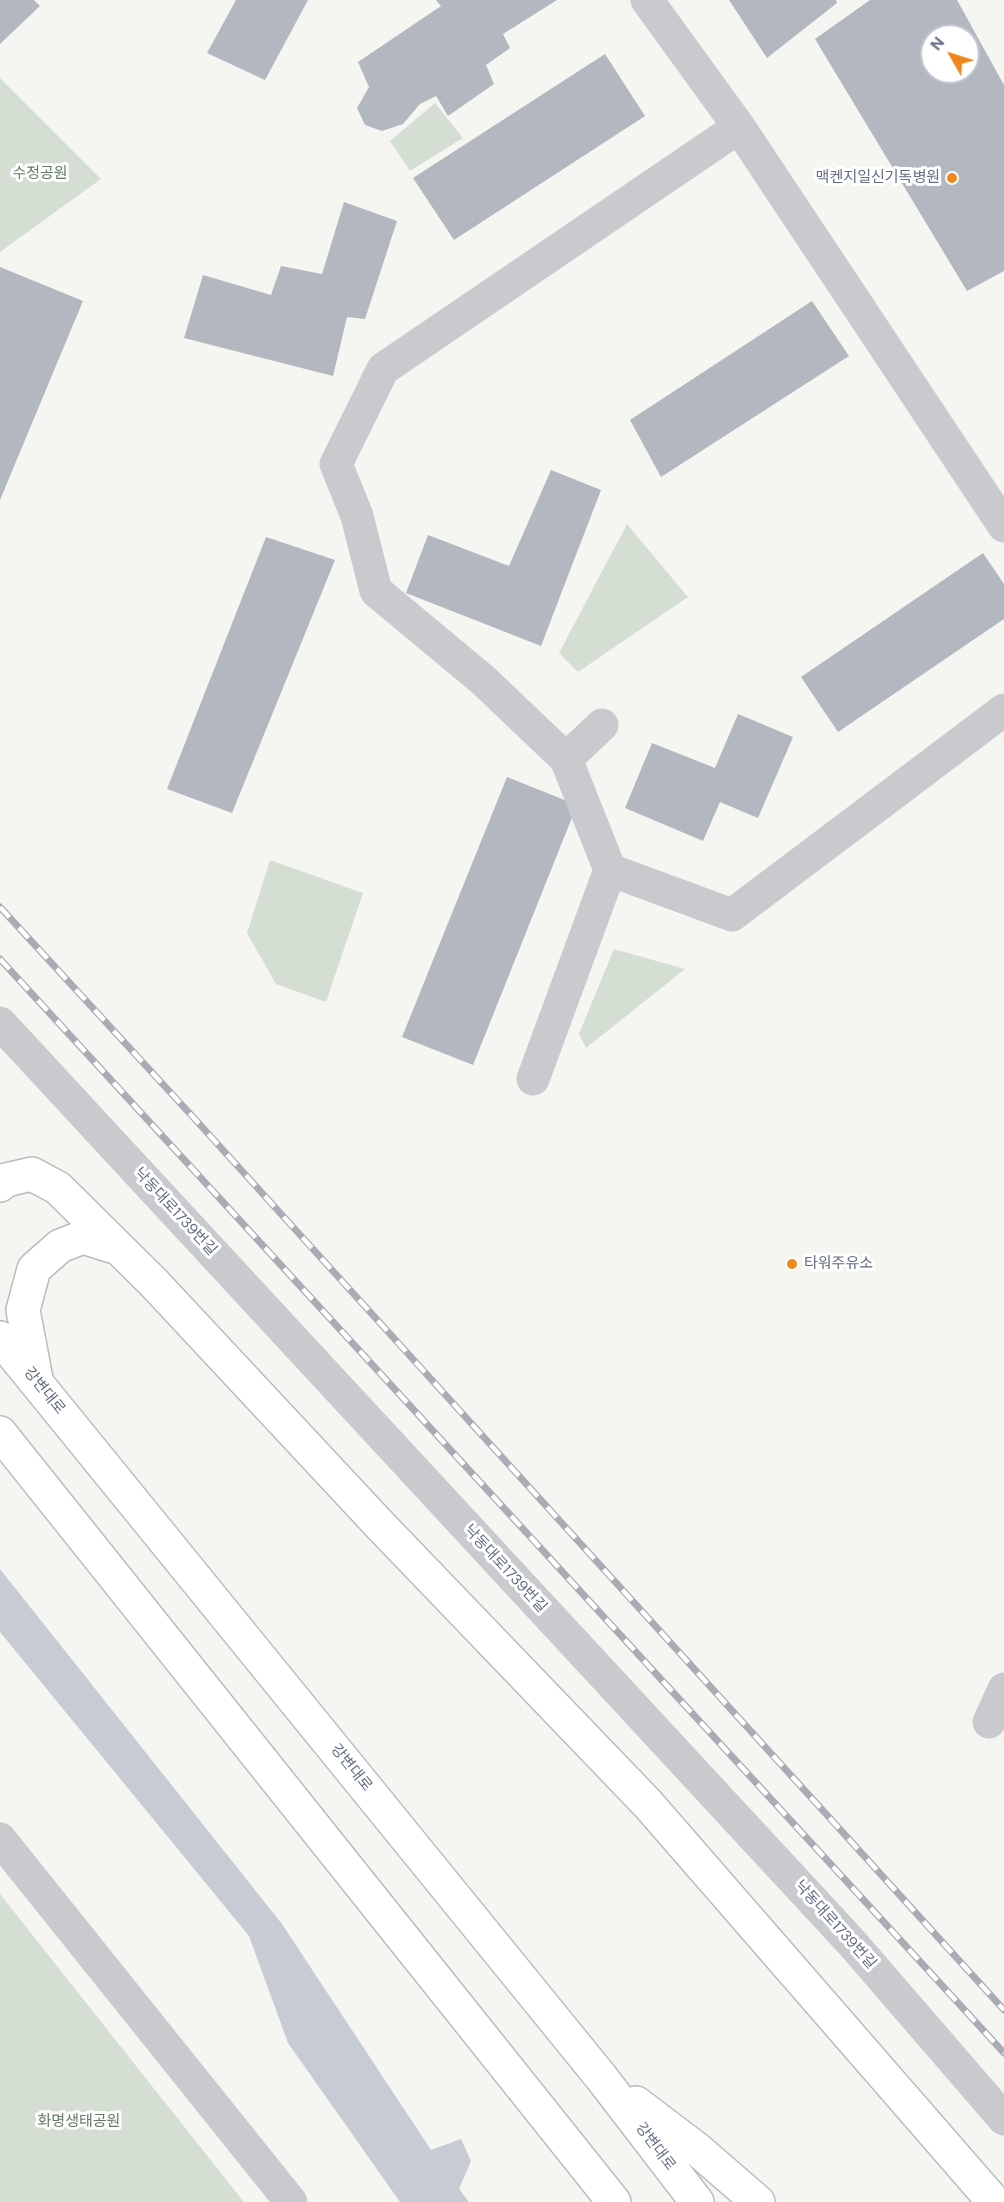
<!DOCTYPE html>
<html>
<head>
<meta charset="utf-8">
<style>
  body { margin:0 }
  #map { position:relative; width:1004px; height:2202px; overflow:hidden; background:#f5f6f2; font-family:"DM Sans",sans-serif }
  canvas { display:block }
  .north { position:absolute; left:920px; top:24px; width:60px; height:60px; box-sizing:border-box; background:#fff; border:2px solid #c1c5cf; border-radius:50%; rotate:309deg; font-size:16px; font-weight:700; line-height:24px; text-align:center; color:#636d86 }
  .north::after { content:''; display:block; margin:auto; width:21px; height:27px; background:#ef871a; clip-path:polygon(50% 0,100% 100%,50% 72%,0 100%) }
</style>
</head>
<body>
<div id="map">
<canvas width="1004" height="2202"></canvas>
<div class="north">N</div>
</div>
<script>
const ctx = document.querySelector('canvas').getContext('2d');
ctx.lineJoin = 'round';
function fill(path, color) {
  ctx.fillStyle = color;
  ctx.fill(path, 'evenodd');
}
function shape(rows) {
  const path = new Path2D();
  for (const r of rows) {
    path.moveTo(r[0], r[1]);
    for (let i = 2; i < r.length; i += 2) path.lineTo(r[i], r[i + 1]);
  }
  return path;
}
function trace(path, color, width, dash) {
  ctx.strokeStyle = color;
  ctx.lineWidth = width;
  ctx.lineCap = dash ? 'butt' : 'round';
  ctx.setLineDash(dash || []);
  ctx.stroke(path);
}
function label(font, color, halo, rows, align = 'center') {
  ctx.font = font + ' "DM Sans","Noto Sans KR",sans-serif';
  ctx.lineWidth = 6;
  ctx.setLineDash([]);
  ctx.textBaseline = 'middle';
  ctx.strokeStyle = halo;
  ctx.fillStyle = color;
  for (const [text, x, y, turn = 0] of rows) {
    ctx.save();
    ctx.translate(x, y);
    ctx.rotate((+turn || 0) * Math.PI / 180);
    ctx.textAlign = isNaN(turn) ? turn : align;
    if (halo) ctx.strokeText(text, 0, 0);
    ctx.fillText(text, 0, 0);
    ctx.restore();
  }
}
fill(shape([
  [0,78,101,179,0,252],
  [435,103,463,138,410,171,390,141],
  [627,524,688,597,578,672,559,653],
  [270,860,363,893,326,1002,276,984,247,933],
  [614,949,685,969,586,1048,579,1034],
  [0,1894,144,2076,244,2202,0,2202]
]), '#d5ded3');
fill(shape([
  [0,1569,282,1924,431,2150,461,2139,471,2161,459,2189,469,2202,400,2202,288,2043,249,1936,0,1632]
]), '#c7ccd4');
fill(shape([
  [0,0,34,0,40,6,0,44],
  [236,0,308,0,265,80,207,53],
  [436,0,557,0,503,34,510,48,486,65,494,84,448,116,436,96,420,104,403,124,382,131,365,125,357,108,369,87,358,62,441,6],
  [729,0,836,0,837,3,767,58],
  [870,0,957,0,1004,85,1004,271,967,291,815,39],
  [932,36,968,36,968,72,932,72],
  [605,54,645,116,454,240,413,178],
  [344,202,397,221,365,319,347,317,333,376,184,338,203,275,271,295,281,266,322,274],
  [0,267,83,301,0,500],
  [812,301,849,356,661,477,630,420],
  [551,470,601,490,541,646,406,593,428,535,509,566],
  [266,537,335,560,232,813,167,789],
  [983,553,1004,584,1004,619,838,732,801,677],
  [738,714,793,737,758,818,720,802,703,841,625,808,652,743,715,768],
  [507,777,577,805,473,1065,402,1037]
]), '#b3b7bf');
const highway = shape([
  [0,1185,6,1180,32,1174,58,1188,154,1283,378,1523,648,1804,994,2202],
  [0,1338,601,2077,697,2202],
  [36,1379,23,1310,34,1269,60,1246,83,1237,118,1248],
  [0,1433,614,2202],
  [636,2103,698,2150,758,2202]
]);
trace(highway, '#babbbf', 36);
trace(shape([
  [647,0,739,127,1004,526],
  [739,127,383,369,336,464,357,516,376,591,483,680,566,759,610,870,732,915,1004,710],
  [566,759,602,725],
  [0,1023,852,1943,1004,2119],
  [533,1079,610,870],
  [989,1722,1004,1689],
  [0,1839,291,2202]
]), '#c8cace', 33);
trace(highway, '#fff', 33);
const rail = shape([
  [0,907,193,1117,1004,2010],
  [0,959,1004,2053]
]);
trace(rail, '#a9acb4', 7);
trace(rail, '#fff', 4.5, [14]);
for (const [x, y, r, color] of [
  [952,178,6,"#ef871a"],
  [792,1264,6,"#ef871a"]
]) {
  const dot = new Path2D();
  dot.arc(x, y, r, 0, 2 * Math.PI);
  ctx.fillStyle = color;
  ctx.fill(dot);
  trace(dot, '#fff', 2);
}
label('15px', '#627c64', '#fff', [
  ["수정공원",40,174],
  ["화명생태공원",79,2122]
]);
label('15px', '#636d86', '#fff', [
  ["맥켄지일신기독병원",940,178],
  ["타워주유소",804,1264,"left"]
], 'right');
label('15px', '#636d86', '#fff', [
  ["낙동대로1739번길",175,1212,47],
  ["강변대로",44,1391,51],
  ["낙동대로1739번길",505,1569,47],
  ["강변대로",351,1768,51],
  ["낙동대로1739번길",835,1925,48],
  ["강변대로",655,2147,53]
]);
</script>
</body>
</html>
